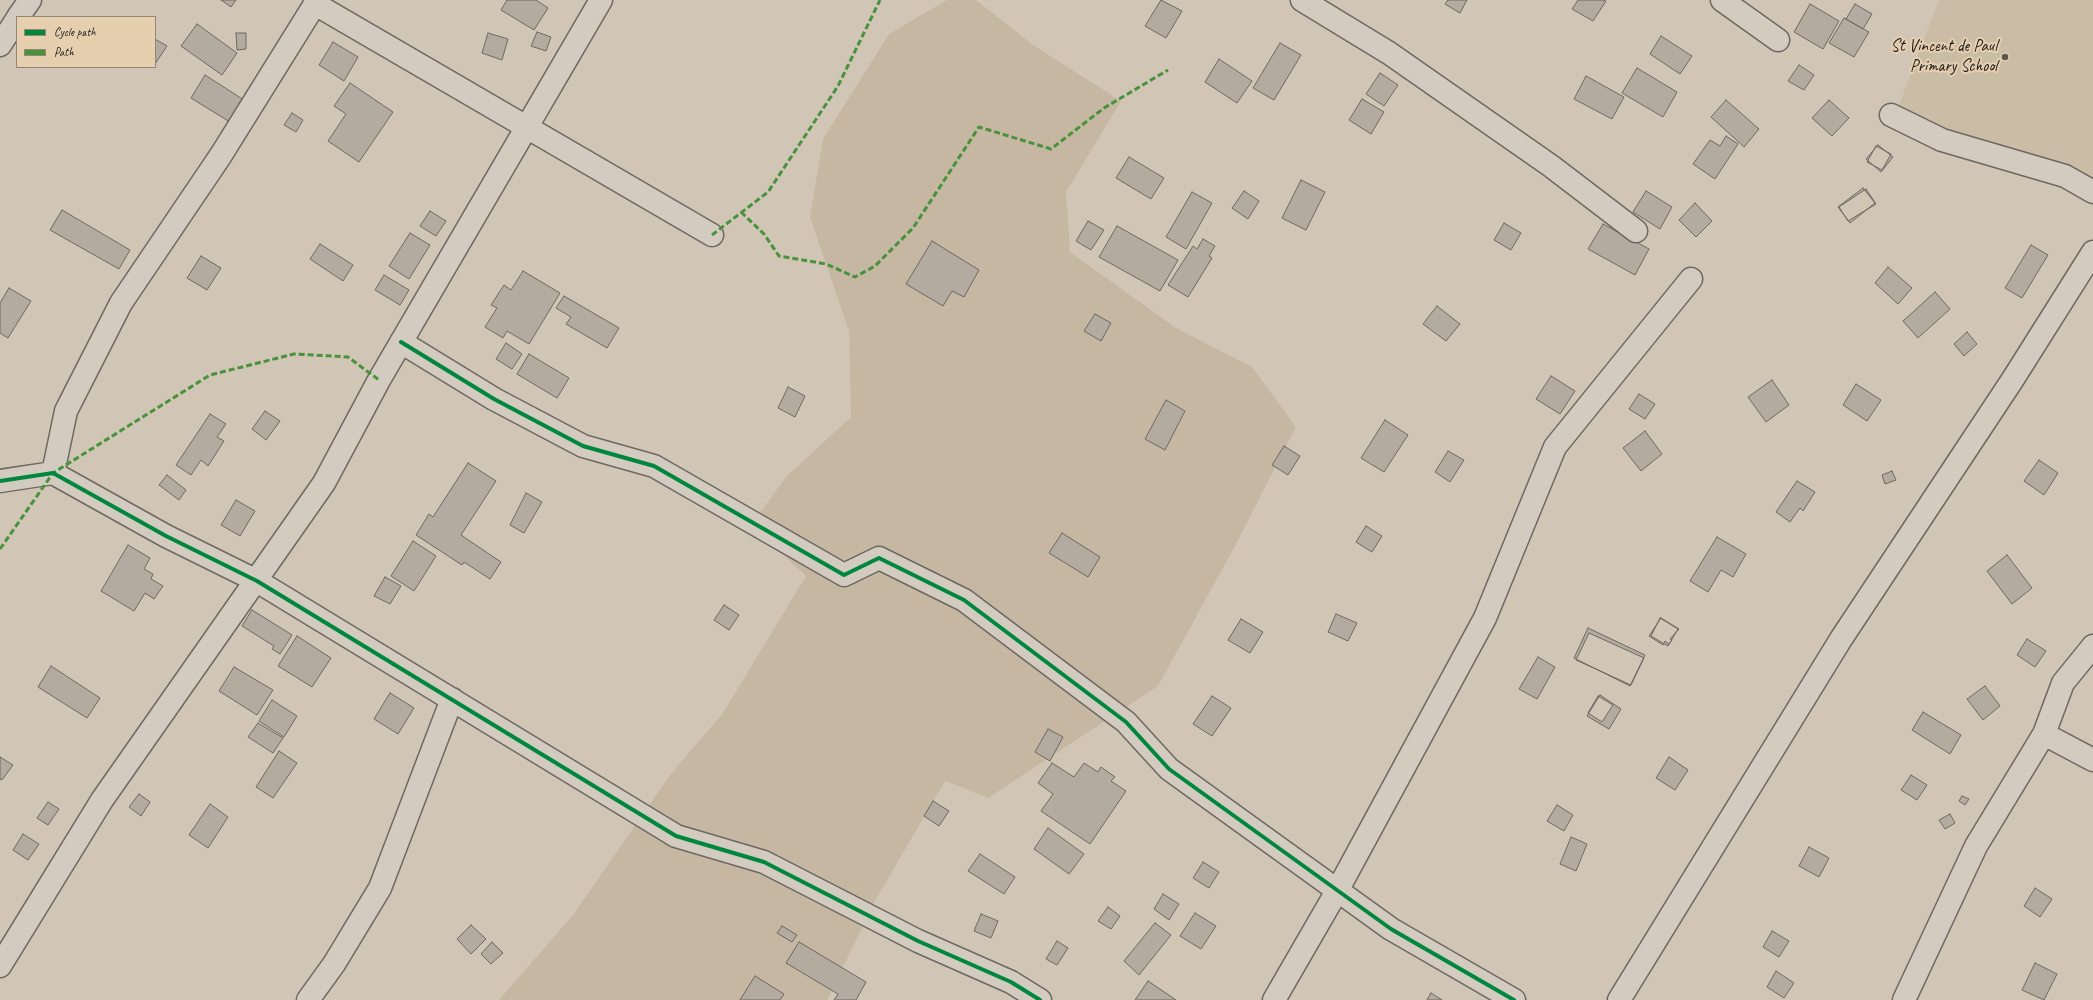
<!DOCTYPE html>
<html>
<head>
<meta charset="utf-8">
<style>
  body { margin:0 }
  #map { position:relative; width:2093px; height:1000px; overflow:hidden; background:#d1c6b5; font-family:Caveat,sans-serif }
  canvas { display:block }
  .legend { position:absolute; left:16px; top:16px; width:140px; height:52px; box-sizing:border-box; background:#e5cfaf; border:1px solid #958774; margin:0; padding:5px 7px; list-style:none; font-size:12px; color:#1c1c1c }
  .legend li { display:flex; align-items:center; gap:8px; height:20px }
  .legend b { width:20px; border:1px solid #958774 }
</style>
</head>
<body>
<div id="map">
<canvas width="2093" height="1000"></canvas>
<ul class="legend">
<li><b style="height:5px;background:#00873e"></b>Cycle path</li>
<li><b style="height:5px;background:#49923c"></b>Path</li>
</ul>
</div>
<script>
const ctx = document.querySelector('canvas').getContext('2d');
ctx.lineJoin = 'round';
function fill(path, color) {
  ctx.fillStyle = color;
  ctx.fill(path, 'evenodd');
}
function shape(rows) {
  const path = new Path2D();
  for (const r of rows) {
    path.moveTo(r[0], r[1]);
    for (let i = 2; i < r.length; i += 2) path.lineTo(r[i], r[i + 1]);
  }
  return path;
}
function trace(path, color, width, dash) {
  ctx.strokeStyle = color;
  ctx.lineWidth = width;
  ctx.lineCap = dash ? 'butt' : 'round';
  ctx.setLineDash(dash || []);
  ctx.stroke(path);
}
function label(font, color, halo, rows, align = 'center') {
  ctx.font = font + ' Caveat,sans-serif';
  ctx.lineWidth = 4;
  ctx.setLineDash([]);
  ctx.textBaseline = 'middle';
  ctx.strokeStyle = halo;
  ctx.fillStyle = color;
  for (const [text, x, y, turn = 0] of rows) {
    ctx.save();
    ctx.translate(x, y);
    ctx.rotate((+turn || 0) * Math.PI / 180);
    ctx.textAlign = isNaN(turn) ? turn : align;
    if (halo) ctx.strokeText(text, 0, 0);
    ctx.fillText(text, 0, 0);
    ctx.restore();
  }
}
fill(shape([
  [1939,0,2093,0,2093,182,1896,113]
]), '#cbbca5');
fill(shape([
  [947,0,976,0,1033,45,1121,101,1066,192,1070,252,1176,328,1252,367,1296,427,1235,546,1158,686,988,798,945,781,876,899,827,1000,499,1000,573,915,670,775,723,713,806,576,751,525,786,477,851,417,849,331,810,217,823,139,889,34]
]), '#c6b7a2');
const building = shape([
  [221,0,236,0,231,7,221,0],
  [507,0,536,0,548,8,534,30,501,10,507,0],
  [1161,0,1182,11,1166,38,1145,26,1161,0],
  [1448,0,1467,0,1460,13,1445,4,1448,0],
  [1578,0,1603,0,1606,1,1593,21,1572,9,1578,0],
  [1810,4,1839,21,1823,49,1794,32,1810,4],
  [1855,4,1872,14,1863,29,1846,19,1855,4],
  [1844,18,1869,32,1854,57,1829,43,1844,18],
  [197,24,237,53,222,75,181,46,197,24],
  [537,32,551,37,546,51,531,46,537,32],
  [236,33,246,33,246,49,237,50,236,33],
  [488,33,508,39,502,60,482,53,488,33],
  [1661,36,1692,56,1680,74,1650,54,1661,36],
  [155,39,167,46,155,64,155,39],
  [333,42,358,57,344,81,319,65,333,42],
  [1280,43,1301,55,1274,100,1253,88,1280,43],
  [1219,59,1252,81,1237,103,1205,82,1219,59],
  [1799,65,1814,75,1804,90,1788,81,1799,65],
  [1637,68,1677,92,1663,117,1622,93,1637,68],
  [1380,73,1398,85,1384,106,1366,94,1380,73],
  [205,75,244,100,230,122,191,98,205,75],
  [1586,76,1624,97,1612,119,1574,99,1586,76],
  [350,83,393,112,359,162,328,141,346,114,334,106,350,83],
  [1362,99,1384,112,1371,134,1349,120,1362,99],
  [1726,100,1759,129,1744,147,1711,117,1726,100],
  [1829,100,1849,118,1832,136,1812,118,1829,100],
  [292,113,303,120,296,132,284,125,292,113],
  [1726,136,1738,144,1715,179,1693,164,1710,140,1720,146,1726,136],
  [1878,145,1893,157,1881,172,1866,159,1878,145],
  [1876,146,1891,154,1882,170,1867,162,1876,146],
  [1129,157,1164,178,1151,199,1116,178,1129,157],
  [1301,180,1325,192,1306,230,1282,218,1301,180],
  [1863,188,1875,203,1850,223,1838,207,1863,188],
  [1866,189,1876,204,1848,221,1839,207,1866,189],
  [1244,191,1259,201,1248,219,1232,208,1244,191],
  [1646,191,1672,207,1660,229,1633,212,1646,191],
  [1192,192,1212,203,1186,249,1166,237,1192,192],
  [1695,203,1712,221,1696,237,1679,220,1695,203],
  [62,210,130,250,119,269,50,230,62,210],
  [430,211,446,221,436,236,420,226,430,211],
  [1088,221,1104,230,1091,250,1076,241,1088,221],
  [1504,223,1521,233,1511,250,1494,240,1504,223],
  [1603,224,1649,249,1635,275,1588,249,1603,224],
  [1117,226,1178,260,1160,291,1099,257,1117,226],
  [410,233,430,245,409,279,389,266,410,233],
  [1203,239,1215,246,1209,256,1212,258,1188,297,1168,285,1193,246,1197,249,1203,239],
  [932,241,979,270,964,297,952,291,943,306,906,284,932,241],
  [320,244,353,265,343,281,310,259,320,244],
  [2031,245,2048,255,2022,298,2005,288,2031,245],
  [201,256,221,268,207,290,187,278,201,256],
  [1888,267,1912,288,1898,304,1875,283,1888,267],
  [523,271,560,293,529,344,507,331,503,338,485,327,497,308,491,305,504,285,511,290,523,271],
  [384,275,409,290,400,305,375,290,384,275],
  [9,288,31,301,8,338,0,333,0,303,9,288],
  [1935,292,1950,309,1918,338,1903,321,1935,292],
  [564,296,619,328,607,348,566,324,571,317,556,308,564,296],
  [1437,306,1460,324,1446,341,1423,324,1437,306],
  [1095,314,1111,323,1101,341,1084,331,1095,314],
  [1967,332,1977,344,1964,356,1954,344,1967,332],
  [506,343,522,354,512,369,496,359,506,343],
  [529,354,569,378,557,398,517,374,529,354],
  [1551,376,1575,391,1560,414,1536,399,1551,376],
  [1772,380,1789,405,1766,422,1748,397,1772,380],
  [1856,384,1881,400,1867,421,1843,405,1856,384],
  [788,387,805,396,795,417,778,408,788,387],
  [1639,394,1655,404,1645,419,1629,409,1639,394],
  [1166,400,1185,411,1165,450,1145,439,1166,400],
  [265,411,280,421,266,440,252,429,265,411],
  [210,414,226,424,217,437,224,441,208,466,201,460,191,475,176,465,210,414],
  [1385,420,1408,435,1384,472,1361,458,1385,420],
  [1645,431,1662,454,1641,471,1623,448,1645,431],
  [1284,446,1300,456,1288,475,1272,465,1284,446],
  [1448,451,1464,460,1450,482,1435,472,1448,451],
  [2039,460,2058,473,2044,495,2024,481,2039,460],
  [468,463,496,481,461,535,501,562,490,579,464,562,462,565,416,535,429,514,433,517,468,463],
  [1892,471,1896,480,1885,484,1882,475,1892,471],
  [167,475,186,490,179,500,159,485,167,475],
  [1797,481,1815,492,1803,511,1800,508,1790,522,1776,512,1797,481],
  [526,493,542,502,524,533,510,525,526,493],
  [236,500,255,511,240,536,221,525,236,500],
  [1366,526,1382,536,1372,552,1356,542,1366,526],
  [1062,533,1100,557,1088,577,1049,553,1062,533],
  [1717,537,1746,554,1733,577,1721,570,1708,592,1690,581,1717,537],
  [413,541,436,556,414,591,391,576,413,541],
  [128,545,150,558,144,569,153,574,151,579,163,586,154,599,145,593,134,611,101,591,128,545],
  [2007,555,2032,588,2012,604,1987,571,2007,555],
  [385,577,401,586,390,604,374,596,385,577],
  [724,605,739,615,729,630,714,620,724,605],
  [252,610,292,635,280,654,272,649,274,646,242,626,252,610],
  [1336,614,1357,623,1348,641,1328,632,1336,614],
  [1660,618,1678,629,1668,646,1651,636,1660,618],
  [1661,618,1679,629,1670,639,1672,640,1669,644,1665,641,1663,645,1649,636,1661,618],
  [1241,619,1263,632,1250,653,1228,640,1241,619],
  [1588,628,1645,655,1630,686,1574,658,1588,628],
  [1589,633,1644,658,1631,685,1576,660,1589,633],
  [297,636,331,658,312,687,278,666,297,636],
  [2027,639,2046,651,2035,667,2017,655,2027,639],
  [1538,657,1555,667,1537,699,1519,689,1538,657],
  [51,666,100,698,87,718,38,687,51,666],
  [234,667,273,690,257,715,219,691,234,667],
  [1985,686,2000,706,1983,720,1967,699,1985,686],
  [390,693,414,708,398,734,374,719,390,693],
  [1600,695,1621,709,1609,729,1587,716,1600,695],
  [1212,696,1231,708,1212,736,1193,724,1212,696],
  [1598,696,1613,705,1602,722,1588,713,1598,696],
  [272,700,297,716,284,737,259,721,272,700],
  [1923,712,1961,735,1950,754,1912,730,1923,712],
  [258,723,283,738,273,753,248,737,258,723],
  [1048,729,1063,737,1050,761,1035,752,1048,729],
  [279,751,297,763,273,798,256,787,279,751],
  [0,757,13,765,2,780,0,779,0,757],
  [1669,757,1688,770,1675,790,1656,778,1669,757],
  [1052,763,1074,777,1084,763,1098,772,1101,767,1115,777,1111,781,1126,791,1090,844,1041,811,1053,794,1038,783,1052,763],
  [1911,775,1927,785,1917,800,1901,790,1911,775],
  [139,794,150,802,141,816,129,807,139,794],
  [1962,796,1969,799,1965,805,1959,801,1962,796],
  [933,801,949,811,939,826,924,816,933,801],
  [48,802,59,809,48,825,37,818,48,802],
  [210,804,228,817,208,848,189,835,210,804],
  [1557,805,1573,815,1564,831,1547,821,1557,805],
  [1950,814,1955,823,1945,829,1939,820,1950,814],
  [1048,828,1084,854,1069,874,1034,849,1048,828],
  [23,834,39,844,28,860,13,850,23,834],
  [1571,837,1587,844,1576,871,1560,864,1571,837],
  [1809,847,1829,858,1819,877,1799,866,1809,847],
  [980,854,1015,877,1004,894,968,871,980,854],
  [1203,862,1219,872,1209,888,1193,878,1203,862],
  [2035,888,2052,899,2040,917,2024,906,2035,888],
  [1163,894,1179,904,1169,920,1154,909,1163,894],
  [1108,907,1120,916,1111,929,1098,921,1108,907],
  [1195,913,1216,926,1201,949,1180,936,1195,913],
  [981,914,998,921,991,938,974,931,981,914],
  [1155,923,1171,935,1139,975,1124,961,1155,923],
  [471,925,486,939,471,954,457,939,471,925],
  [782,926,797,935,792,942,777,933,782,926],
  [1772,931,1789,941,1779,957,1763,947,1772,931],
  [1057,941,1068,948,1057,965,1046,959,1057,941],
  [492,942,503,953,491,964,481,954,492,942],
  [799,942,866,982,856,1000,834,1000,838,994,786,963,799,942],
  [2035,963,2057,974,2044,1000,2022,990,2035,963],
  [1776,971,1794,983,1784,998,1767,987,1776,971],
  [755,976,784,994,780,1000,740,1000,755,976],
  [1148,981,1176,1000,1135,1000,1148,981],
  [1431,993,1442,1000,1427,1000,1431,993]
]);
fill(building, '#b3aba0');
trace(building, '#6d6861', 1);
const minor = shape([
  [1302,0,1389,53,1551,166,1636,231],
  [1722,0,1778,40],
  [315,4,712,235],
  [18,17,30,0],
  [0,45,17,19],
  [1891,115,1942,140,2065,176,2093,192],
  [401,342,494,399,583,446,654,466,844,575,879,558,964,600,1126,722,1169,769,1391,929,1514,1000],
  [53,473,66,411,121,303,221,155,315,4,315,0],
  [0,481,53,473,166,536,257,581,676,836,764,862,918,941,1011,982,1040,1000],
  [2044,734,2093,760],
  [0,966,102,800,324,483,379,380,601,0],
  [308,1000,334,964,380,888,452,699],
  [1274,1000,1337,891,1485,618,1555,447,1691,279],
  [1619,1000,1841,639,2013,379,2093,252],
  [1904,1000,1976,846,2044,734,2063,683,2093,646]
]);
trace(minor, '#6d6861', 25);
trace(minor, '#d3cbbf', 22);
trace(shape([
  [741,212,764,234,779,256,826,264,855,277,875,266,913,228,979,127,1051,149,1104,108,1168,70],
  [712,235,768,192,838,86,880,0],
  [0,549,53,473,210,375,294,354,348,357,379,380]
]), '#49923c', 3, [6, 3]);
trace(shape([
  [401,342,494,399,583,446,654,466,844,575,879,558,964,600,1126,722,1169,769,1391,929,1514,1000],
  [0,481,53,473,166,536,257,581,676,836,764,862,918,941,1011,982,1040,1000]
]), '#00873e', 4);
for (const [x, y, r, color] of [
  [2005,57,4,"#5b5852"]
]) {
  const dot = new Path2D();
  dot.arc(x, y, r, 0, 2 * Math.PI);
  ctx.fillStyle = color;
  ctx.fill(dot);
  trace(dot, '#e5cfaf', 1.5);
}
label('17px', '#1c1c1c', '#e5cfaf', [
  ["St Vincent de Paul",1997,47],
  ["Primary School",1997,67]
], 'right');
</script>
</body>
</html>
